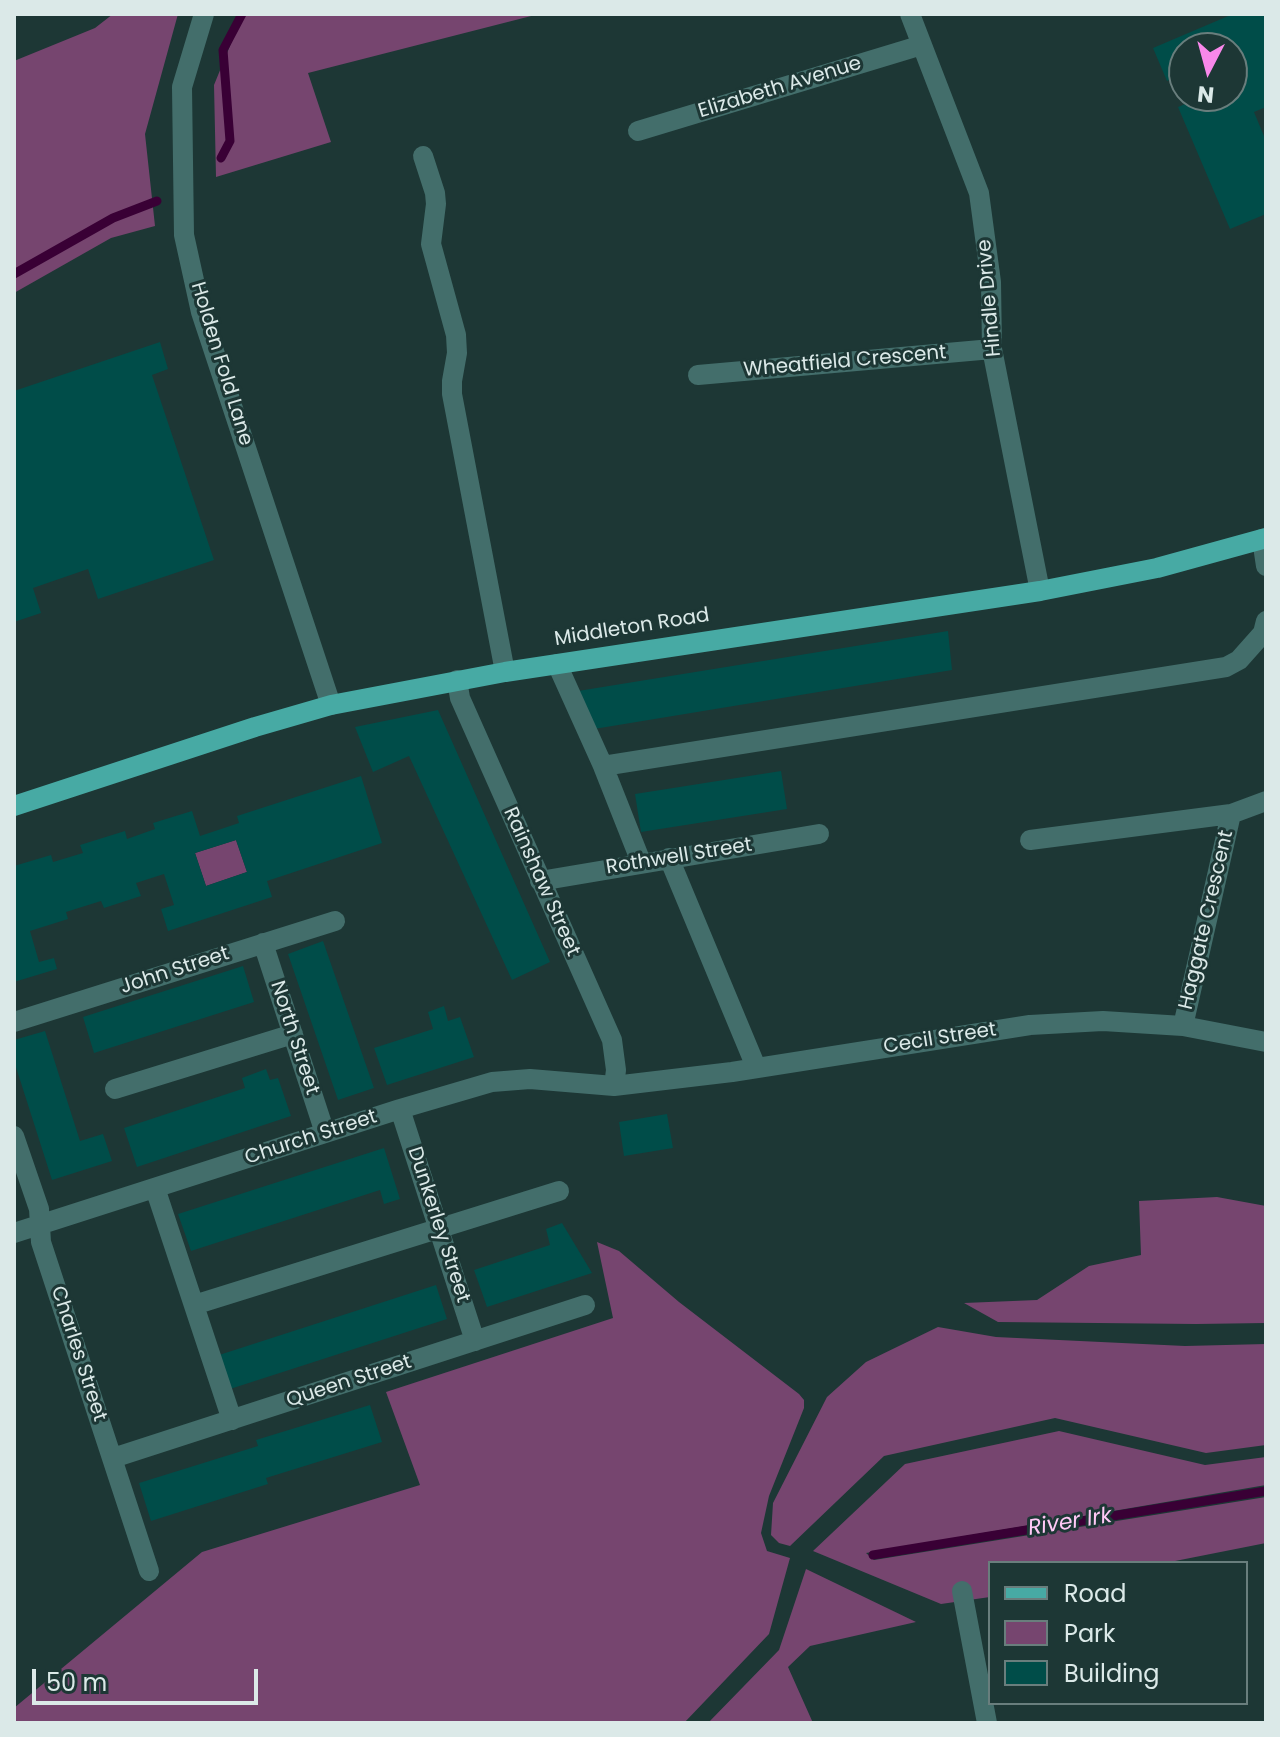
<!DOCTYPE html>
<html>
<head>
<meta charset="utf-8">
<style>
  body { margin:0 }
  #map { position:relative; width:1280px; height:1737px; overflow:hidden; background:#1d3735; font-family:Poppins,sans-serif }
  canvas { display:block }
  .frame { position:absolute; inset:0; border:16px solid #dbe9e8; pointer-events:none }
  .legend { position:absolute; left:988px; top:1561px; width:260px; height:144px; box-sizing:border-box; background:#1d3735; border:2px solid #697e7d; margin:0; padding:10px 14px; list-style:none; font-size:24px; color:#dbe9e8 }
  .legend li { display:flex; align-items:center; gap:16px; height:40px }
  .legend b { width:40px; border:2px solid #697e7d }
  .north { position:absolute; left:1168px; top:32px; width:80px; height:80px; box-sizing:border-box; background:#1d3735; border:2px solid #697e7d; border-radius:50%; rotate:186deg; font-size:22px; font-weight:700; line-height:32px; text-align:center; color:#dbe9e8 }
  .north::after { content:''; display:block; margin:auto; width:28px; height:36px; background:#f888ea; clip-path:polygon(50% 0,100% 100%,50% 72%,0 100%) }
  .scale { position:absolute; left:32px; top:1669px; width:226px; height:36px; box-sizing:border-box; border:4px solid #dbe9e8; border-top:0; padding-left:10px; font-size:24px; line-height:28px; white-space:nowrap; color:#dbe9e8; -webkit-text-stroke:6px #1d3735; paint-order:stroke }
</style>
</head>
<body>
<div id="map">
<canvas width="1280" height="1737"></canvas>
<div class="frame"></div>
<ul class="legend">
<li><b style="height:10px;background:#47aaa4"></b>Road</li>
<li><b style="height:22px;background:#76456f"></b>Park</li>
<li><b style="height:22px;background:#004d49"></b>Building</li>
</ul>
<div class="north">N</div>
<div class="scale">50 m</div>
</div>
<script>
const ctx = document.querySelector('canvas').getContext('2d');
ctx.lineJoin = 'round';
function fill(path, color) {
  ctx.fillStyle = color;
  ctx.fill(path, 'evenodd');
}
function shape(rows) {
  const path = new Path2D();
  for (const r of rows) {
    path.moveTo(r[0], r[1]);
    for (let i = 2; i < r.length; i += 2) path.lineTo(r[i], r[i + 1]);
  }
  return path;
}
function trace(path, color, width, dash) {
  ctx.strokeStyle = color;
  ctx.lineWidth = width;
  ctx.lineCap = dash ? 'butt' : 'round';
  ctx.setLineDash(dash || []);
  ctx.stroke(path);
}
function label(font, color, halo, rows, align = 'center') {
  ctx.font = font + ' Poppins,sans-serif';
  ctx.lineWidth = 6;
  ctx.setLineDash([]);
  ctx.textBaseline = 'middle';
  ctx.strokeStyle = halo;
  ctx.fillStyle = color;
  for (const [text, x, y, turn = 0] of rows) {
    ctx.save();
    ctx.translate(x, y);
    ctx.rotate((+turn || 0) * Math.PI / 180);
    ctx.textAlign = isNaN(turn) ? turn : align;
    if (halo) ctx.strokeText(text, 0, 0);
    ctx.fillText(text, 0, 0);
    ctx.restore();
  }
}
fill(shape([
  [113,14,178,14,145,134,155,226,111,238,14,293,14,61,95,28],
  [243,14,539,14,308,73,331,142,216,177,214,85],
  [236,840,247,872,206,886,195,853],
  [1217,1197,1266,1206,1266,1323,1196,1324,998,1322,964,1303,1037,1300,1089,1266,1141,1255,1139,1201],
  [597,1242,619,1251,679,1302,799,1394,804,1400,804,1408,769,1496,761,1533,767,1551,790,1558,769,1634,684,1723,14,1723,14,1708,202,1552,420,1485,386,1392,613,1318],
  [938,1327,996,1337,1185,1346,1266,1344,1266,1445,1206,1453,1055,1418,884,1456,790,1546,779,1543,771,1535,773,1503,827,1397,866,1362],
  [1059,1431,1205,1465,1266,1457,1266,1485,866,1553,874,1560,1266,1497,1266,1543,1165,1563,990,1563,990,1597,941,1604,813,1551,905,1464],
  [806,1569,916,1622,810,1646,788,1667,813,1723,708,1723,779,1650]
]), '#76456f');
trace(shape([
  [221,158,230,141,223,50,242,14],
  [14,274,113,218,157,201],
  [873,1555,1266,1491]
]), '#390035', 9);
fill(shape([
  [1233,14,1266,14,1266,107,1254,112,1266,141,1266,214,1230,229,1178,107,1204,96,1232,96,1232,84,1240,80,1232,61,1232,48,1184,48,1184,74,1167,81,1153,48],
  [160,342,168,369,152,375,214,560,98,599,88,569,33,588,41,613,14,622,14,391],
  [948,631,952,670,594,729,578,691],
  [438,710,550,962,512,980,409,756,373,772,355,727],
  [781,771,787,809,641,832,635,794],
  [361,776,382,843,267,881,272,897,168,931,161,909,174,905,164,874,136,883,141,896,104,908,101,901,66,912,68,919,30,931,39,962,54,958,57,969,14,982,14,866,51,855,53,862,83,853,80,845,125,831,127,839,155,829,153,823,192,811,200,836,239,823,237,816],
  [236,840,247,872,206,886,195,853],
  [323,941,374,1088,338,1100,288,954],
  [243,966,254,1002,94,1053,83,1017],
  [444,1006,448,1021,460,1017,474,1057,387,1085,374,1048,433,1029,428,1012],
  [45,1031,80,1141,103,1134,112,1161,52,1180,14,1061,14,1040],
  [266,1069,270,1080,278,1078,291,1116,137,1167,124,1128,245,1088,242,1078],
  [667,1114,673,1148,624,1156,619,1122],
  [384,1148,400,1199,384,1204,380,1190,191,1251,178,1214],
  [562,1223,592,1273,487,1307,474,1270,550,1245,546,1229],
  [436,1285,447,1319,227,1390,216,1356],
  [370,1405,382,1442,266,1478,268,1484,151,1521,139,1483,258,1446,256,1440]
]), '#004d49');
trace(shape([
  [204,14,182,87,184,235,201,312,331,705],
  [910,14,979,193,991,282,992,349,1040,591],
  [638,131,922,45],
  [423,156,435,193,436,204,431,244,456,335,457,353,452,381,452,394,505,672],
  [698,375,992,349],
  [1262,539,1266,566],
  [557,664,603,766],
  [457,680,460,698,612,1040,616,1070,614,1086],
  [1030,840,1231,814,1266,801],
  [669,858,756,1067],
  [641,862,603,766,1226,667,1239,660,1263,633,1266,621],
  [540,881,819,834],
  [263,943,325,1133],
  [14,1022,335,921],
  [1183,1026,1231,814],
  [115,1089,293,1034],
  [400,1109,475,1341],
  [14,1136,39,1209,41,1242,149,1571],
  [155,1188,232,1420],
  [14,1233,400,1109,492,1082,530,1079,614,1086,732,1072,1030,1025,1103,1021,1183,1026,1266,1042],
  [194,1305,559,1191],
  [113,1458,585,1305],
  [962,1591,987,1723]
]), '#436e6b', 20);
trace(shape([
  [14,806,255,727,331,705,505,672,1040,591,1157,568,1266,538]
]), '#47aaa4', 20);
label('20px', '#dbe9e8', '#1d3735', [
  ["Elizabeth Avenue",780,88,-17],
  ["Hindle Drive",990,298,-95],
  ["Wheatfield Crescent",845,362,-5],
  ["Holden Fold Lane",221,364,73],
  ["Middleton Road",632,628,-9],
  ["Rothwell Street",679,857,-9],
  ["Rainshaw Street",541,882,66],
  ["Haggate Crescent",1207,920,-77],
  ["John Street",175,971,-18],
  ["North Street",294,1038,72],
  ["Cecil Street",940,1039,-9],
  ["Church Street",311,1138,-18],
  ["Dunkerley Street",438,1225,72],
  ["Charles Street",78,1354,72],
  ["Queen Street",349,1382,-18]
]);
label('italic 22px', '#ffc9f6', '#1d3735', [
  ["River Irk",1070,1523,-9]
]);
</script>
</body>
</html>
